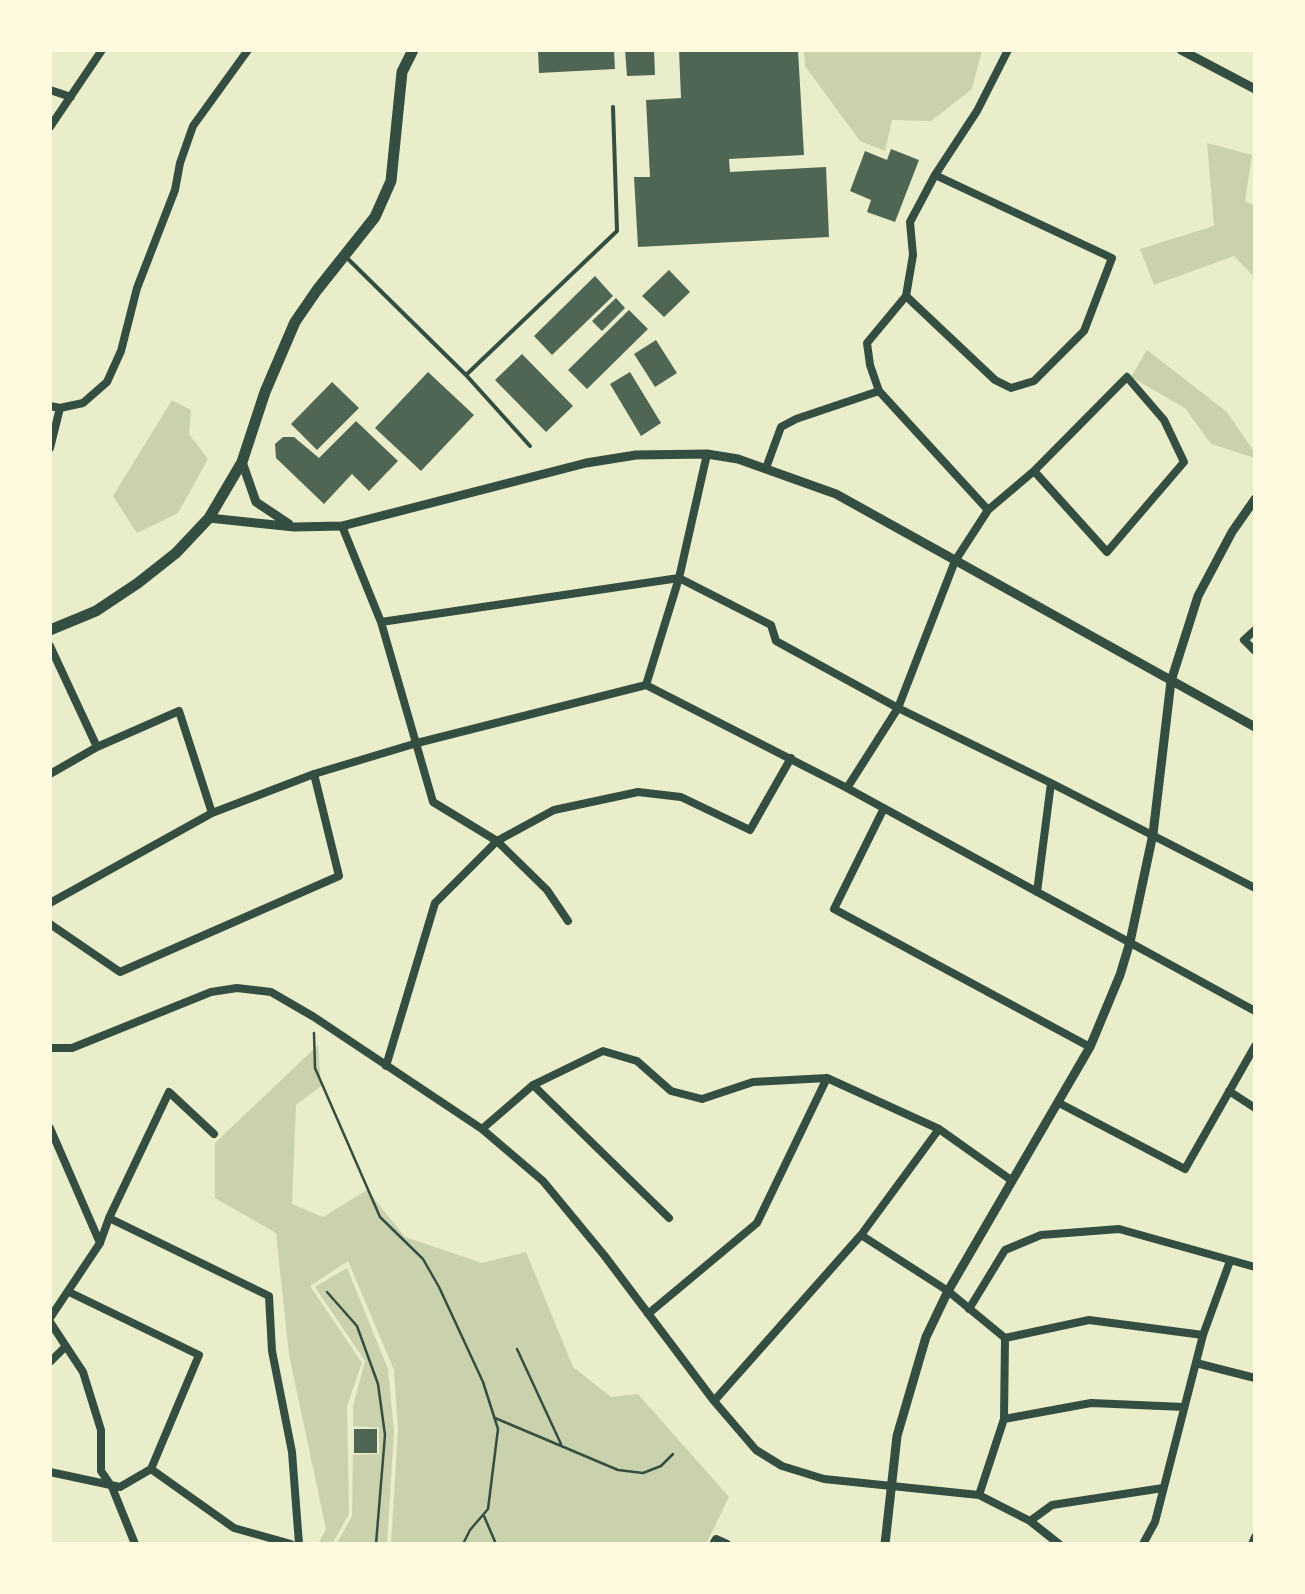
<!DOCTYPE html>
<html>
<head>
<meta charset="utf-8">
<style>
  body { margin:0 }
  #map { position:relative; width:1305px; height:1594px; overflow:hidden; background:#e9edc9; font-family:Roboto,sans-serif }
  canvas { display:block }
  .frame { position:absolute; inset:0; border:52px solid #fefae0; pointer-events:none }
</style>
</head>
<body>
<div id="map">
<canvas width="1305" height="1594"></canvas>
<div class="frame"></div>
</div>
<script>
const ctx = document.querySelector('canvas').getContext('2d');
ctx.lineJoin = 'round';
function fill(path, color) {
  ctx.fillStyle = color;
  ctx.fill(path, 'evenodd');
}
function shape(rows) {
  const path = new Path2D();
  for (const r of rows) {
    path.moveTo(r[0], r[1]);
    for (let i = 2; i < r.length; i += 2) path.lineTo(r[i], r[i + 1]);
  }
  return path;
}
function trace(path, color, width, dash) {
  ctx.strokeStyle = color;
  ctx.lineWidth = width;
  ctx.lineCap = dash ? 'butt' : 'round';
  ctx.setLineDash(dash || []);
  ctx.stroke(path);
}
fill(shape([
  [804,50,982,50,972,89,931,121,892,120,885,151,860,141,805,66],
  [1207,143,1252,155,1245,201,1255,206,1255,278,1234,256,1154,285,1140,249,1214,226],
  [1147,350,1227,412,1255,453,1255,458,1211,444,1185,408,1131,377],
  [172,400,191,410,189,434,208,459,178,513,137,533,113,496],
  [318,1045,321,1086,296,1105,292,1204,323,1217,367,1190,405,1237,482,1263,526,1252,573,1367,611,1397,638,1394,729,1497,706,1544,391,1544,398,1431,394,1370,348,1261,310,1286,362,1363,347,1406,349,1514,332,1544,318,1544,326,1529,289,1355,276,1233,215,1198,215,1143],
  [347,1268,388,1369,394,1431,387,1544,337,1543,352,1516,353,1455,379,1454,379,1428,353,1426,353,1406,365,1361,315,1287]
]), '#cad2ad');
fill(shape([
  [538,50,614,50,615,69,539,73],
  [625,50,654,50,655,75,627,76],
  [679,50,798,50,804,155,729,159,730,172,826,167,829,237,638,247,634,177,650,177,646,100,681,98],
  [891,149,919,160,895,222,867,212,871,200,850,191,865,151,887,160],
  [669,270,690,292,664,317,642,296],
  [595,276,613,296,552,355,534,336],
  [616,298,625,308,602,331,592,321],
  [629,310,648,329,587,389,568,370],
  [656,340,677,373,655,387,634,354],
  [522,354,573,406,546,432,495,380],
  [428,372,474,415,421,471,375,428],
  [630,372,661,423,641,436,610,384],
  [332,382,359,408,317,450,291,424],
  [356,421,398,461,369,491,352,474,324,504,276,458,275,444,283,437,294,437,319,458],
  [354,1429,377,1429,377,1453,354,1453]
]), '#4f6655');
trace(shape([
  [314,1033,315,1068,380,1217,423,1259,439,1287,483,1382,498,1429,488,1509,470,1530,463,1544],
  [327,1292,357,1326,378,1384,385,1435,376,1544],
  [517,1349,561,1444],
  [495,1418,618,1470,643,1473,661,1466,673,1454],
  [484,1516,496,1544]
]), '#344e41', 2.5);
trace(shape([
  [346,257,466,375,530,446],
  [466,375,617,231,613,107]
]), '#344e41', 4);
trace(shape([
  [50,90,71,97],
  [50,127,102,50],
  [906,296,995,380,1011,388,1034,381,1084,331,1112,258,935,175],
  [1127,377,1164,420,1184,462,1107,552,1034,471,1127,377],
  [50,406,60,408,83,403,107,382,121,351,137,288,175,190,180,163,193,126,248,50],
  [50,448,60,408],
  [766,468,781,427,796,419,879,391],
  [988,510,879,391,870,365,867,343,906,296,913,255,910,222,935,175,977,111,1008,50],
  [342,526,381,622,433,802,497,841,547,890,568,921],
  [381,622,679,578,771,625,776,641,898,708,1051,783,1037,892],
  [1255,630,1244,640,1255,651],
  [50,646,97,747],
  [646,685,679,578,707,454],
  [50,774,97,747,179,711,212,813],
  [1051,783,1255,888],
  [847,788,898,708,955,561,988,510,1034,471],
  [884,808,834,909,1090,1047],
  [50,903,212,813,314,774,417,743,646,685,847,788,1255,1011],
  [50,924,120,972,339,876,314,774],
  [50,1048,72,1048,211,992,237,988,271,992,314,1017,482,1129,543,1181,604,1255,714,1401,756,1450,782,1466,824,1479,979,1495,1030,1521,1059,1544],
  [386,1066,435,903,497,841,554,810,638,792,681,797,750,830,791,758],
  [533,1085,669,1218],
  [1229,1091,1255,1108],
  [1059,1103,1185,1169,1255,1046],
  [50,1128,100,1243],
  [482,1129,533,1085,603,1051,637,1061,671,1091,702,1099,753,1082,827,1078,939,1129,1011,1180],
  [109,1218,269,1296,272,1351,292,1452,299,1544],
  [861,1235,948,1291,1005,1338],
  [69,1292,199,1355,151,1469],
  [969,1309,1005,1250,1041,1235,1119,1229,1255,1267],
  [648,1314,757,1223,827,1078],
  [50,1318,100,1243,109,1218,169,1092,214,1134],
  [50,1322,83,1372,101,1430,101,1471,112,1487,135,1544],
  [1005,1338,1089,1320,1203,1335],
  [50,1362,65,1347],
  [1196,1363,1255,1378],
  [714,1401,861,1235,939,1129],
  [1004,1419,1091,1403,1184,1407],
  [50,1472,120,1487,151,1469,234,1528,291,1544],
  [979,1495,1004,1419,1005,1338],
  [1030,1521,1052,1505,1163,1488],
  [713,1544,716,1539,727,1544],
  [1143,1544,1155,1522,1203,1335,1230,1261],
  [1252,1544,1255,1537]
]), '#344e41', 8);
trace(shape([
  [1181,50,1255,89],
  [242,462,256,502,289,524],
  [209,518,294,527,342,526,586,463,636,455,707,454,738,459,836,494,1255,727],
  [885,1544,897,1436,926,1337,948,1291,1090,1047,1120,975,1130,942,1153,834,1171,681,1198,596,1232,532,1255,499]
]), '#344e41', 9);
trace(shape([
  [50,630,96,611,138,583,176,553,209,518,242,462,265,392,295,322,317,290,375,217,391,181,402,72,413,50]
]), '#344e41', 11);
</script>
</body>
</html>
